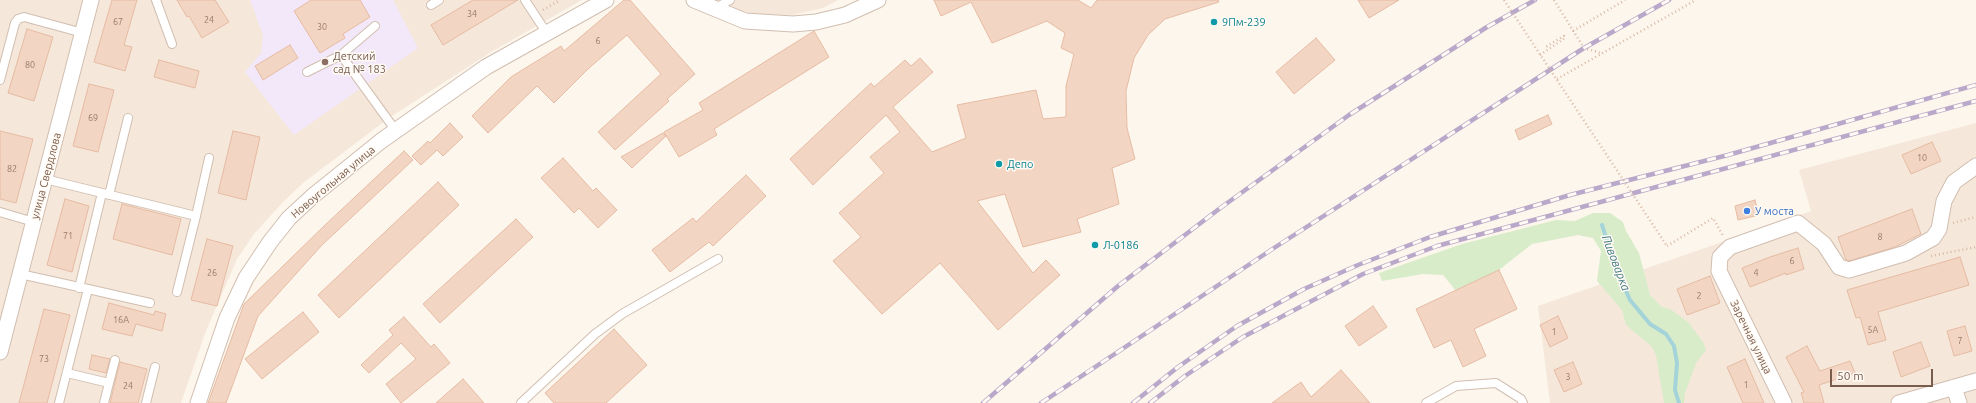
<!DOCTYPE html>
<html>
<head>
<meta charset="utf-8">
<style>
  body { margin:0 }
  #map { position:relative; width:1976px; height:403px; overflow:hidden; background:#fdf6ec; font-family:Ubuntu,sans-serif }
  canvas { display:block }
  .scale { position:absolute; left:1830px; top:369px; width:103px; height:18px; box-sizing:border-box; border:2px solid #7a5c4d; border-top:0; padding-left:5px; font-size:12px; line-height:14px; white-space:nowrap; color:#7a5c4d; -webkit-text-stroke:3px #fffaf3; paint-order:stroke }
</style>
</head>
<body>
<div id="map">
<canvas width="1976" height="403"></canvas>
<div class="scale">50 m</div>
</div>
<script>
const ctx = document.querySelector('canvas').getContext('2d');
ctx.lineJoin = 'round';
function fill(path, color) {
  ctx.fillStyle = color;
  ctx.fill(path, 'evenodd');
}
function shape(rows) {
  const path = new Path2D();
  for (const r of rows) {
    path.moveTo(r[0], r[1]);
    for (let i = 2; i < r.length; i += 2) path.lineTo(r[i], r[i + 1]);
  }
  return path;
}
function trace(path, color, width, dash) {
  ctx.strokeStyle = color;
  ctx.lineWidth = width;
  ctx.lineCap = dash ? 'butt' : 'round';
  ctx.setLineDash(dash || []);
  ctx.stroke(path);
}
function label(font, color, halo, rows, align = 'center') {
  ctx.font = font + ' Ubuntu,sans-serif';
  ctx.lineWidth = 3;
  ctx.setLineDash([]);
  ctx.textBaseline = 'middle';
  ctx.strokeStyle = halo;
  ctx.fillStyle = color;
  for (const [text, x, y, turn = 0] of rows) {
    ctx.save();
    ctx.translate(x, y);
    ctx.rotate((+turn || 0) * Math.PI / 180);
    ctx.textAlign = isNaN(turn) ? turn : align;
    if (halo) ctx.strokeText(text, 0, 0);
    ctx.fillText(text, 0, 0);
    ctx.restore();
  }
}
fill(shape([
  [0,0,582,0,491,52,389,118,303,183,283,202,254,234,237,259,206,331,181,403,0,403],
  [705,0,838,0,823,8,792,15,757,14,733,10],
  [1976,123,1976,403,1550,403,1538,306,1811,211,1799,170]
]), '#f5e8da');
fill(shape([
  [250,0,393,0,418,48,294,135,245,72,261,53,263,35]
]), '#f3e8fa');
fill(shape([
  [1593,213,1610,213,1623,222,1626,231,1639,253,1650,295,1662,307,1670,309,1688,322,1703,342,1706,350,1696,363,1685,393,1684,403,1664,403,1656,355,1652,347,1626,325,1622,310,1597,281,1601,251,1593,238,1578,235,1532,244,1499,270,1456,291,1443,275,1423,274,1382,281,1379,273,1462,244,1556,220,1575,221]
]), '#d8ecc9');
trace(shape([
  [1602,225,1617,271,1630,300,1650,324,1666,334,1674,346,1677,363,1675,390,1679,403]
]), '#a5d3da', 4);
const building = shape([
  [112,0,137,0,124,45,132,47,125,71,94,62,112,0],
  [177,0,215,0,229,22,202,38,189,16,187,17,177,0],
  [311,0,360,0,370,17,343,34,345,38,320,53,294,11,311,0],
  [473,0,518,0,443,45,431,25,473,0],
  [624,0,630,0,695,74,667,99,669,101,615,150,598,132,661,74,627,35,588,69,554,103,537,86,488,133,472,116,511,77,561,46,564,51,624,0],
  [934,0,1078,0,1091,8,1097,0,1218,0,1219,2,1165,19,1148,35,1134,58,1126,91,1127,128,1135,159,1112,168,1119,204,1077,219,1081,232,1023,247,1005,194,977,201,1033,273,1046,260,1060,275,998,330,940,263,882,314,833,261,861,237,839,213,884,173,870,157,900,132,886,115,813,185,790,159,871,83,874,87,905,60,911,66,920,58,933,72,893,107,932,152,966,138,957,105,1036,90,1043,119,1066,117,1066,86,1074,54,1061,48,1065,33,1047,21,992,43,971,2,941,16,934,0],
  [1358,0,1399,0,1369,18,1358,0],
  [27,29,53,37,34,101,8,93,27,29],
  [814,31,829,57,714,129,717,135,679,157,664,132,703,110,699,103,814,31],
  [1316,38,1335,60,1294,94,1276,72,1316,38],
  [290,45,298,58,263,80,255,66,290,45],
  [159,60,199,71,195,88,154,77,159,60],
  [89,84,114,90,98,152,73,146,89,84],
  [1548,115,1552,124,1519,140,1515,130,1548,115],
  [450,123,463,137,443,156,437,150,421,165,412,156,428,141,430,143,450,123],
  [0,131,33,139,16,203,0,199,0,131],
  [233,131,260,137,246,200,218,193,233,131],
  [663,133,666,136,632,168,621,157,663,133],
  [1932,142,1941,161,1911,174,1902,155,1932,142],
  [404,151,413,160,322,245,258,316,226,403,208,403,244,304,324,226,404,151],
  [563,158,593,191,596,188,617,210,598,228,579,208,574,213,541,178,563,158],
  [746,175,766,196,713,246,709,242,670,272,652,250,693,218,696,222,746,175],
  [438,182,459,205,339,318,318,295,438,182],
  [65,199,89,206,72,272,47,265,65,199],
  [1755,200,1759,215,1738,220,1735,206,1755,200],
  [122,204,181,219,172,255,113,239,122,204],
  [1912,209,1921,234,1895,247,1849,261,1846,260,1838,237,1912,209],
  [516,219,533,237,440,323,423,304,516,219],
  [207,239,233,246,217,306,191,300,207,239],
  [1798,248,1804,269,1786,275,1786,273,1750,287,1742,268,1770,257,1798,248],
  [1960,257,1969,285,1878,312,1886,340,1868,345,1860,317,1856,318,1847,290,1960,257],
  [1499,270,1517,309,1474,329,1486,356,1463,367,1451,340,1434,348,1416,309,1499,270],
  [1710,276,1720,303,1687,315,1677,289,1710,276],
  [109,303,154,315,155,311,166,314,162,331,136,324,132,336,102,329,109,303],
  [1373,306,1387,327,1359,346,1345,326,1373,306],
  [44,309,70,315,47,403,19,403,44,309],
  [303,312,319,332,262,379,245,359,303,312],
  [1558,316,1568,338,1550,347,1540,325,1558,316],
  [404,317,431,347,434,344,450,363,401,403,386,384,416,359,401,343,369,373,361,365,393,335,389,330,404,317],
  [1965,326,1972,351,1954,356,1947,331,1965,326],
  [614,329,647,365,606,403,554,403,545,393,614,329],
  [1921,342,1930,366,1901,377,1893,352,1921,342],
  [1807,346,1820,371,1850,361,1855,373,1819,385,1824,403,1804,403,1801,393,1804,392,1786,357,1807,346],
  [92,355,110,359,106,373,89,369,92,355],
  [1745,359,1764,403,1743,403,1727,367,1745,359],
  [120,362,147,369,138,403,110,403,120,362],
  [1573,362,1582,384,1564,392,1554,370,1573,362],
  [1341,370,1370,403,1272,403,1301,382,1311,397,1341,370],
  [463,379,484,403,436,403,463,379]
]);
fill(building, '#f3d5c3');
trace(building, '#e6bba3', 1);
const lane = shape([
  [156,0,172,44],
  [525,0,546,32],
  [431,5,439,0],
  [714,9,730,0],
  [341,55,396,131],
  [307,72,341,55,375,26],
  [0,80,15,23,18,19,24,17,83,33],
  [45,179,196,216,177,292],
  [109,195,128,118],
  [0,212,34,222],
  [196,216,209,158],
  [20,274,88,289,59,403],
  [79,288,102,193],
  [88,289,150,303],
  [67,373,109,383,104,403],
  [109,383,115,360],
  [146,403,155,367],
  [521,403,595,334,622,314,718,259],
  [1426,403,1456,386,1496,383,1521,399,1523,403]
]);
const street = shape([
  [694,0,745,21,793,24,816,22,845,15,878,0],
  [0,352,91,0],
  [1954,387,1959,403],
  [198,403,227,318,246,278,270,242,289,218,314,195,381,141,486,67,606,0],
  [1784,403,1719,271,1720,257,1730,247,1798,223,1824,244,1839,267,1849,270,1906,253,1933,238,1939,229,1944,201,1954,182,1976,166],
  [1899,403,1976,381]
]);
trace(lane, '#d1beb0', 10);
trace(street, '#d1beb0', 17);
trace(shape([
  [1554,0,1584,48,1601,53],
  [543,10,560,0],
  [1573,31,1625,0],
  [1540,55,1565,38,1564,36,1544,48],
  [1557,79,1696,0],
  [1953,223,1976,217],
  [1667,246,1713,218,1723,236],
  [1931,256,1976,247]
]), '#d9b8a5', 2.5, [1, 3]);
trace(lane, '#fff', 8);
trace(street, '#fff', 15);
const rail = shape([
  [983,403,1118,286,1219,209,1349,115,1487,27,1535,0],
  [1041,403,1274,248,1584,48,1669,0],
  [1133,403,1178,367,1237,326,1304,289,1358,265,1430,237,1570,195,1728,155,1976,85],
  [1150,403,1185,376,1243,337,1363,274,1437,246,1976,101]
]);
trace(rail, '#b9a8c9', 4.5);
trace(rail, '#fffaf3', 3, [9]);
trace(shape([
  [1504,0,1667,246]
]), '#d9b8a5', 2.5, [1, 3]);
for (const [x, y, r, color] of [
  [1214,22,4,"#0f9aa8"],
  [325,62,4,"#8d6e63"],
  [999,164,4,"#0f9aa8"],
  [1747,211,4,"#3f7fe0"],
  [1095,245,4,"#0f9aa8"]
]) {
  const dot = new Path2D();
  dot.arc(x, y, r, 0, 2 * Math.PI);
  ctx.fillStyle = color;
  ctx.fill(dot);
  trace(dot, '#fffaf3', 1.5);
}
label('9px', '#987a6a', null, [
  ["34",472,14],
  ["24",209,20],
  ["67",118,22],
  ["30",322,27],
  ["6",598,41],
  ["80",30,65],
  ["69",93,118],
  ["10",1922,158],
  ["82",12,169],
  ["71",68,236],
  ["8",1880,237],
  ["6",1792,261],
  ["26",212,273],
  ["4",1756,273],
  ["2",1699,296],
  ["16А",121,320],
  ["5А",1873,330],
  ["1",1554,332],
  ["7",1960,341],
  ["73",44,359],
  ["3",1568,377],
  ["1",1746,385],
  ["24",128,386]
]);
label('11px', '#0d838f', '#fffaf3', [
  ["9Пм-239",1222,22],
  ["Депо",1007,164],
  ["Л-0186",1103,245]
], 'left');
label('11px', '#785e54', '#fffaf3', [
  ["Детский",333,56],
  ["сад № 183",333,69]
], 'left');
label('11px', '#7a5c4d', '#fffaf3', [
  ["улица Свердлова",46,176,-75],
  ["Новоугольная улица",333,182,-40],
  ["Заречная улица",1751,337,64]
]);
label('11px', '#366cbe', '#fffaf3', [
  ["У моста",1755,211]
], 'left');
label('italic 12px', '#437c86', '#fffaf3', [
  ["Пивоварка",1616,263,69]
]);
</script>
</body>
</html>
